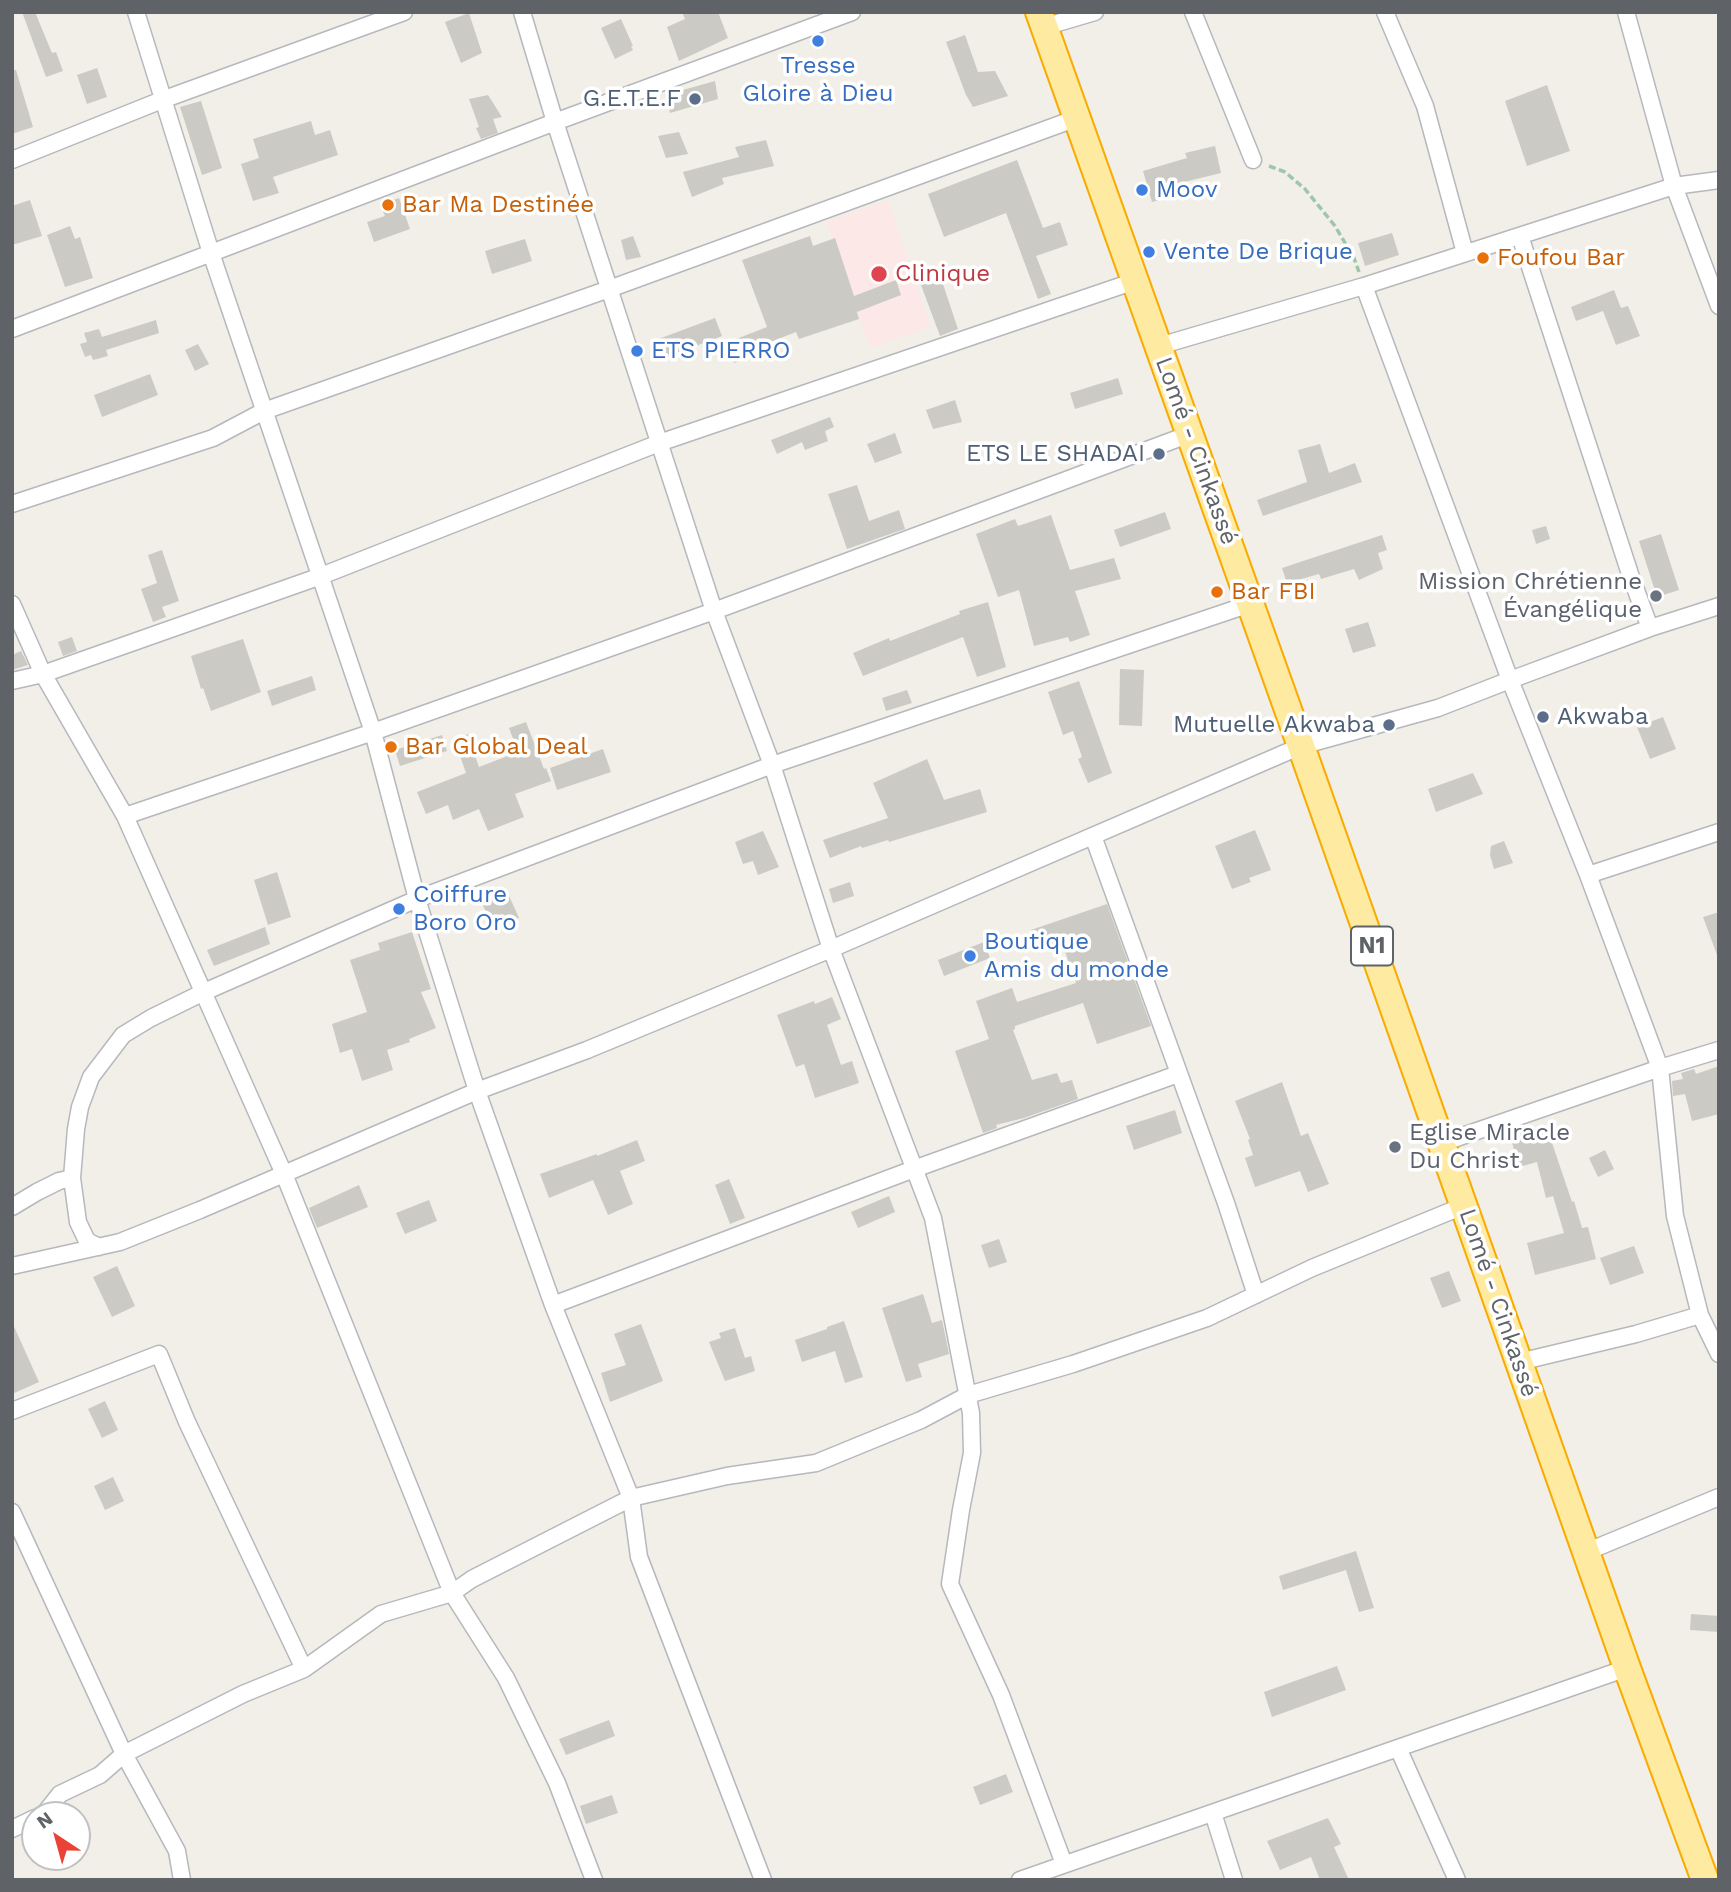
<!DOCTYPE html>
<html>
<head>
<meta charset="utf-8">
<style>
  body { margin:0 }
  #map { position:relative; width:1731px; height:1892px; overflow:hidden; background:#f1efe8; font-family:"Work Sans",sans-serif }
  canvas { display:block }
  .frame { position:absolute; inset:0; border:14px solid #5f6368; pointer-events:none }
  .north { position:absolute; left:21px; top:1801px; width:70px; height:70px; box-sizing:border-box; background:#fff; border:2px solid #bfc1c3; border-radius:50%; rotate:324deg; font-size:19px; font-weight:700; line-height:28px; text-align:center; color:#5f6368 }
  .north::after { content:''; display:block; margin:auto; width:24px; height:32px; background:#ea4335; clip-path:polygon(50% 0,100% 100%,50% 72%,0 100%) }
</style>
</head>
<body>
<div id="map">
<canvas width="1731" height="1892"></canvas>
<div class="frame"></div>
<div class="north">N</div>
</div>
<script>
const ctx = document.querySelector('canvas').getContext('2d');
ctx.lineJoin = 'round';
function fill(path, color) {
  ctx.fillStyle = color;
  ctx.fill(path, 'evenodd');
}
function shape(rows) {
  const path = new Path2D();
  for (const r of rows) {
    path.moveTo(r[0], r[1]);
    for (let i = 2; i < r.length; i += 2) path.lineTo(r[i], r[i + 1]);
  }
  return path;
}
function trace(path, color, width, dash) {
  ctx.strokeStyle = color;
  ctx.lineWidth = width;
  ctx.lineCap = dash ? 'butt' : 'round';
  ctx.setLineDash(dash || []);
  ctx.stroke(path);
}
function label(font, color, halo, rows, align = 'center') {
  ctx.font = font + ' "Work Sans",sans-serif';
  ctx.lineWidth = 7;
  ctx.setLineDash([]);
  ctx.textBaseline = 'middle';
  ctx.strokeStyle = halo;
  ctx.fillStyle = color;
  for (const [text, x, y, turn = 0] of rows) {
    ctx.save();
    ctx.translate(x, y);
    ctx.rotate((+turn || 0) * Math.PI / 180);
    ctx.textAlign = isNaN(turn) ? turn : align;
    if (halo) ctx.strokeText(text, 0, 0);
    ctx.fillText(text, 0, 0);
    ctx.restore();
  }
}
fill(shape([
  [888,200,931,327,870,348,827,221]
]), '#fce8e6');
fill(shape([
  [22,12,35,12,52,53,56,52,63,71,46,77],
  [682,12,718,12,728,38,679,61,667,27,685,19],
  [469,13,482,53,461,63,445,22],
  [621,19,633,46,631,46,633,50,615,59,601,28],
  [965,35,978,72,995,71,1008,96,973,107,966,95,946,42],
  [97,68,107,97,87,104,77,75],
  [12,70,16,70,33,127,12,134],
  [715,81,718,99,670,113,665,95],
  [1547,85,1570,151,1527,166,1505,101],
  [488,95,502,117,493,119,498,133,481,139,476,128,479,127,469,99],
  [201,101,222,168,202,175,180,107],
  [311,121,315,135,330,130,338,155,273,177,279,193,253,201,241,164,259,158,253,139],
  [679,132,688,154,666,158,658,136],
  [766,140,774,166,722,178,724,184,692,197,683,172,739,157,735,147],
  [1215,146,1221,173,1172,185,1175,195,1152,202,1143,171,1187,158,1185,153],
  [1017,160,1043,228,1060,222,1068,245,1036,256,1051,294,1038,299,1006,213,944,237,928,194],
  [399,198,410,229,374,242,367,222,385,216,380,205],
  [30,200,42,236,12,245,12,206],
  [70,226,75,239,80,237,93,278,65,287,47,235],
  [1392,233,1399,255,1365,266,1358,243],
  [633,236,641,257,626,260,621,240],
  [810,236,813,246,835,238,854,296,896,280,901,295,857,312,859,319,799,339,796,332,760,346,762,353,734,363,726,343,767,327,742,260],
  [525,239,532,261,492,274,485,251],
  [941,278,958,329,940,336,921,285],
  [1614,290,1621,308,1628,306,1640,336,1616,345,1603,311,1576,321,1571,307],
  [715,318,722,336,659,360,653,341],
  [156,320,159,333,106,350,108,356,93,360,91,355,85,357,80,344,87,342,84,333,99,329,102,337],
  [198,344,209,364,195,371,185,350],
  [150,374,158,395,102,417,94,395],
  [1118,378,1123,394,1075,409,1070,393],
  [955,400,962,422,933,429,926,410],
  [830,417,834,427,825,431,828,441,805,450,802,442,777,454,771,440],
  [895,433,902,453,875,463,867,444],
  [1320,444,1329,473,1355,463,1362,482,1263,516,1257,500,1307,482,1298,450],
  [857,485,869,521,899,510,905,529,847,549,828,494],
  [1165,512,1171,529,1120,547,1114,530],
  [1051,515,1070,570,1114,558,1121,579,1075,591,1090,635,1070,642,1068,637,1034,646,1019,590,998,597,976,534,1015,519,1018,526],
  [1546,526,1550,539,1536,544,1532,530],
  [1661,534,1679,590,1657,597,1639,541],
  [1382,535,1387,550,1378,553,1383,569,1359,580,1354,569,1321,579,1319,574,1287,583,1282,568],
  [162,550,179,601,162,607,166,617,153,622,141,589,157,583,148,555],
  [988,602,1006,667,977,677,963,637,863,676,853,653,889,638,890,641,960,614,959,611],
  [1368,622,1376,646,1353,653,1345,629],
  [72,637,77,651,63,656,58,642],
  [243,639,261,692,211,711,203,688,201,689,191,656],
  [21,651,28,665,12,670,12,655],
  [1120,669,1144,670,1142,726,1119,725],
  [312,676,316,690,272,706,267,691],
  [1079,681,1112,773,1088,783,1078,759,1082,757,1073,731,1063,735,1048,692],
  [907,690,912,703,886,711,882,698],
  [1663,717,1676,749,1650,759,1637,727],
  [526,722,544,769,546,768,551,781,515,794,524,817,488,831,479,809,453,820,448,805,426,814,417,792,466,773,454,739,468,734,479,767,518,752,509,728],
  [442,735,447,751,400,766,395,750],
  [603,749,611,772,557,790,550,768],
  [927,759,944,800,980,789,987,812,889,842,888,840,862,848,861,846,830,858,823,840,888,818,873,783],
  [1473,773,1483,794,1436,812,1428,789],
  [1255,830,1271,870,1249,878,1251,882,1232,889,1215,846],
  [763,831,779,867,758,875,753,861,743,864,735,842],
  [1504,841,1513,863,1494,869,1490,855,1491,846],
  [277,872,291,917,268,925,254,880],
  [850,882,854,896,833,903,829,889],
  [506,889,519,918,495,931,481,901],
  [1107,904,1151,1026,1097,1044,1083,1003,1015,1026,1015,1029,1013,1030,1032,1080,1057,1073,1061,1083,1072,1080,1078,1099,1024,1118,996,1125,997,1128,983,1133,955,1051,989,1039,976,1001,1012,988,1017,1002,1076,983,1062,943,1038,951,1031,930],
  [1719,912,1719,955,1717,955,1703,917],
  [265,927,270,944,214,966,207,950],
  [412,932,431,989,421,992,436,1028,409,1039,410,1042,387,1050,393,1070,362,1081,352,1049,340,1053,332,1024,367,1012,350,960,380,950,378,943],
  [984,942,990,958,944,976,938,960],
  [832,997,841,1019,827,1025,841,1065,852,1061,859,1083,815,1098,804,1064,796,1067,777,1015,814,1001,815,1004],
  [1719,1066,1719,1114,1692,1121,1685,1094,1673,1096,1672,1081,1683,1079,1681,1073,1694,1069,1696,1074],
  [1282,1082,1301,1136,1308,1133,1329,1184,1308,1192,1300,1171,1255,1187,1245,1158,1253,1155,1248,1140,1250,1139,1235,1101],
  [1175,1110,1182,1133,1134,1150,1126,1126],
  [1524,1128,1527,1138,1548,1131,1572,1202,1574,1201,1582,1228,1588,1227,1596,1259,1535,1275,1527,1243,1564,1233,1553,1196,1546,1198,1537,1162,1519,1167,1509,1132],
  [637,1140,645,1161,620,1171,633,1204,608,1215,593,1180,549,1198,540,1174,597,1154,597,1156],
  [1605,1150,1614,1169,1598,1177,1589,1158],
  [729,1179,745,1218,730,1224,715,1185],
  [359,1185,368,1207,317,1228,309,1208],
  [889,1196,895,1212,858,1228,851,1212],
  [429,1200,437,1221,405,1234,396,1213],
  [999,1239,1007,1262,989,1268,981,1245],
  [1634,1246,1644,1273,1610,1285,1600,1258],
  [117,1266,135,1306,112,1317,93,1277],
  [1449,1271,1461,1301,1442,1308,1430,1278],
  [923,1294,932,1323,942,1320,949,1354,918,1364,922,1377,906,1382,882,1308],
  [844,1321,863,1377,845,1383,835,1351,802,1362,795,1340,827,1329,827,1327],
  [12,1322,39,1382,12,1394],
  [641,1324,663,1381,610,1402,601,1373,626,1365,614,1334],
  [735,1328,745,1358,751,1356,755,1371,725,1381,709,1342,721,1338,719,1333],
  [105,1401,118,1430,102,1438,88,1409],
  [113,1477,124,1501,105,1510,94,1486],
  [1356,1551,1374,1608,1359,1612,1346,1570,1283,1590,1279,1576],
  [1691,1614,1719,1616,1719,1632,1690,1630],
  [1337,1666,1346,1690,1272,1717,1264,1692],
  [609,1720,615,1736,566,1755,559,1739],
  [1006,1774,1013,1792,980,1805,973,1787],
  [612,1795,618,1813,586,1824,580,1806],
  [1328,1818,1341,1844,1334,1847,1349,1880,1320,1880,1311,1857,1280,1870,1267,1841]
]), '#cccac5');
const minor = shape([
  [136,12,211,253,373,732,417,899,772,765,1250,604],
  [522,12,555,122,714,611,772,765,831,949,933,1218,971,1413,972,1453,961,1510,950,1584,1001,1695,1064,1864],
  [1193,12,1253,160],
  [1385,12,1425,106,1465,253],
  [1626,12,1674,186,1719,306],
  [1044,27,1095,12],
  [12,160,162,100,404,12],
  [1520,236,1630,574,1650,628],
  [1364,286,1510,680,1588,875,1660,1068,1675,1216,1700,1315,1719,1354],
  [12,329,555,122,852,12],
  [1159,346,1364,286,1674,186,1719,180],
  [12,504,213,438,264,411,609,289,1077,118],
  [12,604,43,674,125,816,284,1174,452,1593,506,1678,557,1783,594,1880],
  [12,681,43,674,321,576,659,443,1135,281],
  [125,816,373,732,714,611,1190,434],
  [1093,836,1226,1203,1256,1295],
  [1588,875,1719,832],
  [1442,1143,1660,1068,1719,1050],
  [12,1207,37,1192,59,1181,72,1178],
  [99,1247,87,1241,78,1222,72,1178,76,1129,80,1107,91,1077,123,1035,151,1018,204,992,417,899,477,1091,553,1305,631,1498,639,1557,763,1880],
  [12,1266,120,1242,200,1210,477,1091,587,1050,831,949,1301,746,1438,708,1510,680,1650,628,1719,606],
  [553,1305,914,1169,1178,1074],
  [1519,1362,1636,1334,1700,1315],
  [12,1411,159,1354,187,1422,304,1669],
  [12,1512,124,1754,177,1851,182,1880],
  [1586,1552,1719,1497],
  [1398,1748,1457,1880],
  [1213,1813,1234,1880],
  [41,1815,45,1813,60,1794,100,1775,124,1754,243,1694,304,1669,381,1614,452,1593,472,1579,631,1498,727,1476,816,1463,921,1420,968,1395,1073,1364,1207,1318,1312,1268,1463,1206],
  [12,1829,35,1818],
  [1020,1880,1627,1668]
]);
const trunk = shape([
  [1039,12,1301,746,1627,1668,1705,1880]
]);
trace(minor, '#b5b8bc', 19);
trace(trunk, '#f9ab00', 30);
trace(shape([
  [1269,166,1285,172,1305,189,1335,226,1354,258,1359,272]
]), '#9cc7a9', 3.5, [7, 3.5]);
trace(minor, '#fff', 16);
trace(trunk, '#feeaa1', 26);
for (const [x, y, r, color] of [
  [818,41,7,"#3f7fe0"],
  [695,99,7,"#5c6f8a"],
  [1142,190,7,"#3f7fe0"],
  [388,205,7,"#e8710a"],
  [1149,252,7,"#3f7fe0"],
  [1483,258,7,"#e8710a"],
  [879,274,9,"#e0444e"],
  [637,351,7,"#3f7fe0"],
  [1159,454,7,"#5c6f8a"],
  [1217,592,7,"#e8710a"],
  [1656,596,7,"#6b7280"],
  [1543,717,7,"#5c6f8a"],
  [1389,725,7,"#5c6f8a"],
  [391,747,7,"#e8710a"],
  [399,909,7,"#3f7fe0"],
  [970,956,7,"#3f7fe0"],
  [1395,1147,7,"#6b7280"]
]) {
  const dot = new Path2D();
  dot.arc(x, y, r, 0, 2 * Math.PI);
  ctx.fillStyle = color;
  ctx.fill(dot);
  trace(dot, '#fff', 2.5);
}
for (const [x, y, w] of [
  [1372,946,42]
]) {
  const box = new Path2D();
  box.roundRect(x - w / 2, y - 19.5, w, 39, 5);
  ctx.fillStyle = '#fff';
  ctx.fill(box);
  trace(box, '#5f6368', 2);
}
label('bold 23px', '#5f6368', null, [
  ["N1",1372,946]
]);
label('24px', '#366cbe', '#fff', [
  ["Tresse",818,66,"center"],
  ["Gloire à Dieu",818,94,"center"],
  ["Moov",1156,190],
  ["Vente De Brique",1163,252],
  ["ETS PIERRO",651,351],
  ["Coiffure",413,895],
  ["Boro Oro",413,923],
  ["Boutique",984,942],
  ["Amis du monde",984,970]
], 'left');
label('24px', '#4e5e75', '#fff', [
  ["G.E.T.E.F",681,99],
  ["ETS LE SHADAI",1145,454],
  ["Akwaba",1557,717,"left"],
  ["Mutuelle Akwaba",1375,725]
], 'right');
label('24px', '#c56008', '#fff', [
  ["Bar Ma Destinée",402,205],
  ["Foufou Bar",1497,258],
  ["Bar FBI",1231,592],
  ["Bar Global Deal",405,747]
], 'left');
label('24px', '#be3a42', '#fff', [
  ["Clinique",895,274]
], 'left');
label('24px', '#5f6368', '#fff', [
  ["Lomé - Cinkassé",1196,451,70],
  ["Lomé - Cinkassé",1498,1303,71]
]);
label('24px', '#5b616d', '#fff', [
  ["Mission Chrétienne",1642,582],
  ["Évangélique",1642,610],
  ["Eglise Miracle",1409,1133,"left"],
  ["Du Christ",1409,1161,"left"]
], 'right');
</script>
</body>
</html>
